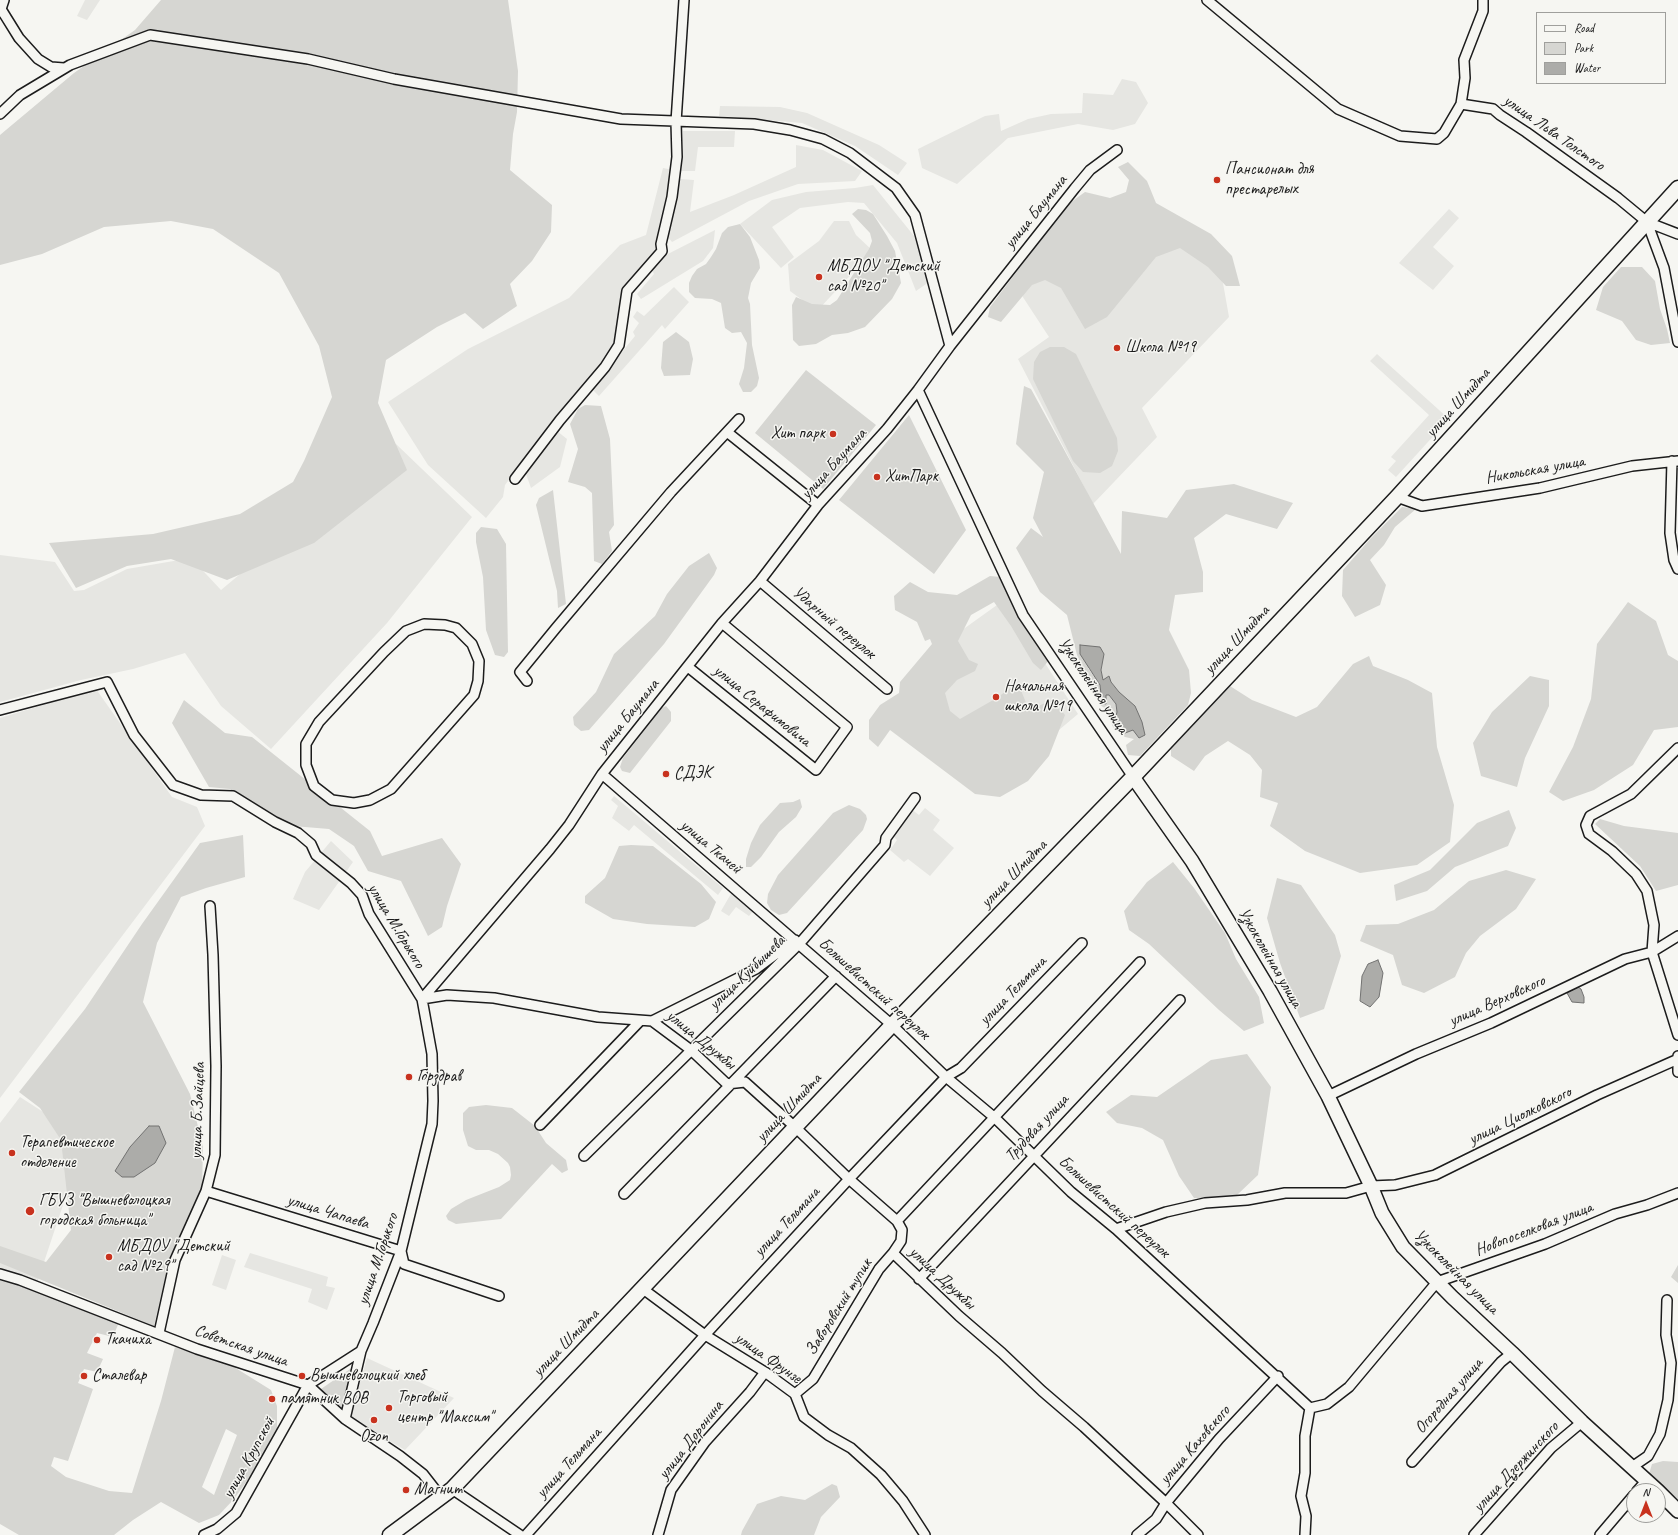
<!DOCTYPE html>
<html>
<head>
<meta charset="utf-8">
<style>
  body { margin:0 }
  #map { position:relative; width:1678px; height:1535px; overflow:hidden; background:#f6f6f2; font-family:Caveat,sans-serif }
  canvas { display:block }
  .legend { position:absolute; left:1536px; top:12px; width:130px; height:72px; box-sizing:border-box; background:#f6f6f2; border:1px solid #9f9f9c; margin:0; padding:5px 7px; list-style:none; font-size:12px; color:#1c1c1c }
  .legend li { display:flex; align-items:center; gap:8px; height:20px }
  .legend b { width:20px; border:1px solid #9f9f9c }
  .north { position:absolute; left:1626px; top:1483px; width:40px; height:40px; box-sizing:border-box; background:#f6f6f2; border:1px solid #9f9f9c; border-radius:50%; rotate:0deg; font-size:11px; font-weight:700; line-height:16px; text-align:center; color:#1c1c1c }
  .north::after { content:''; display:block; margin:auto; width:14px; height:18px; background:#c8321e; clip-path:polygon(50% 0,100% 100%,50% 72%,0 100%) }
</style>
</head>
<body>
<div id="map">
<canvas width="1678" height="1535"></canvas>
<ul class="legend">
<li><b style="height:5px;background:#f6f6f2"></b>Road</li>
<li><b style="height:11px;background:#d6d6d2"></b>Park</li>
<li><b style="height:11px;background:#acaca9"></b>Water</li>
</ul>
<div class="north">N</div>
</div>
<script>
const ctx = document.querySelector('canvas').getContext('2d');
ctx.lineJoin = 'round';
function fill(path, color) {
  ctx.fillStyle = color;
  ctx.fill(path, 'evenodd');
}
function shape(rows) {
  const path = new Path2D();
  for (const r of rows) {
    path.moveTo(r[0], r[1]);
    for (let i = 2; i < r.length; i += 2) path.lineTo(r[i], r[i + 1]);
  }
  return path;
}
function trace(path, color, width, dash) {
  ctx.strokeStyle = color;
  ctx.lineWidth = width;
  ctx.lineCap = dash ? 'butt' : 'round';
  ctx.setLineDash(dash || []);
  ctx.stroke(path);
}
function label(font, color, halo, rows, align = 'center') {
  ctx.font = font + ' Caveat,sans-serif';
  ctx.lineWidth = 3;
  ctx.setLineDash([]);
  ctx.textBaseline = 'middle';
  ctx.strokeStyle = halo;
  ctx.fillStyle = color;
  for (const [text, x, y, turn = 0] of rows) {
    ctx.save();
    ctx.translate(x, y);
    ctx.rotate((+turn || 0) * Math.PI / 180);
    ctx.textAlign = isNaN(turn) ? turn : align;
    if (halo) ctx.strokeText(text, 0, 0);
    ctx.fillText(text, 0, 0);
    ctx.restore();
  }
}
fill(shape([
  [85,0,100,0,87,20,77,16],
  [1122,79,1136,82,1148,103,1135,124,1113,130,1078,124,1008,138,957,184,922,168,918,149,985,116,999,114,1001,131,1028,119,1051,114,1082,113,1083,93,1113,95],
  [720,106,780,107,807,113,879,145,907,163,898,175,855,146,802,123,719,116],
  [683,131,735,131,734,147,698,147,695,171,681,171,683,158],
  [796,145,823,150,862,171,855,181,798,184,749,201,672,242,667,236,680,179,694,180,690,212,734,195,796,167],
  [663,168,673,170,658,230,659,241,656,254,628,292,625,333,581,391,537,442,505,485,503,497,486,518,428,465,388,402,468,349,569,298,620,245,646,235],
  [873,185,914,236,929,282,916,291,897,243,864,203,848,202,800,208,772,227,794,257,781,268,740,224,772,200,806,192,855,188],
  [1092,200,1220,266,1229,317,1142,408,1157,437,1093,504,1018,359,1049,337,1015,285],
  [1449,209,1459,218,1433,247,1454,266,1433,290,1399,263],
  [834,221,849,221,856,235,873,251,817,311,790,291,788,264,819,241],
  [715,230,713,248,703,261,641,299,637,294,654,274,652,270,662,257],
  [674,287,689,302,665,329,662,325,599,396,592,389,635,336,633,332,639,323,633,317,637,311,644,316],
  [1377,354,1449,419,1396,477,1388,470,1396,461,1391,457,1429,415,1370,361],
  [557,431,567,439,560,467,531,488,526,474],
  [396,444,472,517,387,623,271,749,221,706,185,653,133,669,81,680,0,702,0,555,55,562,74,591,84,590,127,569,191,558,221,590],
  [1004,600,1078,714,1010,771,904,681,937,648],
  [96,689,172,797,197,807,205,826,0,1098,0,718],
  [614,796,723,888,718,895,634,825,629,831,612,818,618,806,611,800],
  [925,808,940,820,933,830,954,848,930,876,908,859,904,862,890,850,897,840,890,833,911,809,919,815],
  [331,841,353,862,319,910,293,899,305,872],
  [732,892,755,909,749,916,736,907,729,916,721,911],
  [20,1097,85,1139,37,1283,0,1330,0,1123],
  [250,1253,328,1277,326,1286,335,1288,327,1310,308,1302,312,1289,244,1267],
  [222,1255,236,1260,226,1290,212,1285],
  [367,1358,454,1398,405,1450,350,1418]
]), '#e6e6e2');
fill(shape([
  [161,0,508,0,518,71,517,112,513,134,510,170,552,205,551,232,532,261,510,284,517,306,483,329,465,313,437,327,386,360,378,403,407,470,314,543,227,580,171,559,127,566,76,588,49,543,153,534,240,514,293,482,304,461,332,397,319,346,279,273,213,229,171,221,104,227,42,254,0,265,0,135,74,73,135,30],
  [1128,162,1147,181,1156,203,1211,234,1232,256,1240,286,1226,286,1208,267,1180,248,1156,257,1107,317,1085,329,1061,288,1045,280,1032,285,1001,322,988,317,990,307,1067,205,1085,192,1110,198,1126,192,1129,180,1118,167],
  [858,209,866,210,873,214,887,236,895,251,901,283,892,299,865,327,848,333,832,335,816,344,799,346,793,340,792,305,796,297,812,304,830,305,837,300,869,249,872,241,870,233,852,214],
  [740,224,750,237,759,260,760,268,751,283,748,298,750,304,752,345,759,378,757,386,751,392,743,392,739,384,744,368,747,343,741,332,732,333,725,328,721,303,712,299,695,298,689,292,689,283,692,276,697,269,706,264,711,257,716,249,722,233,728,227],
  [1621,267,1642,267,1655,281,1660,309,1667,329,1670,343,1651,345,1636,340,1622,321,1596,310,1603,287],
  [676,332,689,342,693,359,690,375,664,376,661,368,663,342],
  [1050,347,1064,347,1076,354,1117,438,1118,451,1112,466,1100,473,1083,472,1073,461,1033,379,1034,362,1040,352],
  [806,370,876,425,823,489,755,433],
  [1024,386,1031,389,1121,554,1122,511,1167,518,1186,490,1234,484,1293,503,1277,529,1226,514,1194,538,1203,572,1203,592,1175,595,1169,630,1189,670,1191,693,1188,705,1140,756,1128,755,1126,745,1134,739,1125,737,1113,727,1106,709,1100,705,1077,655,1067,615,1040,592,1016,548,1031,528,1043,537,1033,518,1044,472,1016,444],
  [1102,663,1101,670,1103,681,1109,676,1111,682,1119,692,1125,733,1114,725,1117,712,1116,704,1109,695,1106,695,1102,703,1100,685,1088,668],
  [585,405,601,406,610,439,614,525,609,532,612,551,602,564,594,561,592,493,585,487,568,482,578,449,570,424,578,409],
  [909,415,966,530,934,574,839,500],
  [553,490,566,604,558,608,557,591,536,505,539,498],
  [1402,507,1416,509,1395,527,1384,545,1370,560,1386,585,1380,605,1355,617,1342,596,1343,570,1371,538],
  [481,527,497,529,506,544,508,652,504,657,495,655,486,630,483,577,476,542,476,533],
  [709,553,717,568,714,575,664,644,589,730,581,731,574,725,573,717,596,692,614,654,655,616,667,594,689,566],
  [990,576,1000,577,1049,660,1041,670,1033,663,1011,626,994,602,971,615,958,641,969,660,978,664,975,671,957,680,945,693,950,711,960,719,995,699,1018,683,1029,710,1052,700,1065,715,1049,756,1028,781,1000,797,975,794,890,730,878,747,869,739,869,720,880,705,899,693,900,682,932,644,930,639,925,641,917,622,895,610,894,596,910,582,928,592,957,595],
  [1628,602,1656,621,1668,655,1678,661,1678,727,1654,730,1633,765,1594,790,1563,801,1549,792,1573,747,1591,699,1597,644],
  [1369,656,1373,666,1408,680,1432,693,1437,747,1454,805,1450,842,1417,865,1360,873,1305,851,1270,826,1278,803,1260,797,1262,770,1250,755,1228,741,1205,756,1194,771,1171,756,1171,749,1192,724,1230,686,1252,700,1296,717,1317,707,1353,664],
  [1530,676,1549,680,1549,706,1525,758,1517,787,1481,776,1473,743,1492,712],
  [184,700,225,733,252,737,370,831,382,856,442,838,461,864,447,906,442,927,428,936,401,881,368,871,354,846,329,829,293,826,230,789,209,787,172,723],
  [666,706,671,712,671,721,630,773,622,771,620,767,623,758,662,708],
  [800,799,802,807,796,817,779,832,761,857,751,867,746,867,746,859,751,843,760,825,780,803,793,802],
  [849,805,860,809,866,815,867,819,863,830,787,913,779,915,771,910,767,903,768,894,778,875,833,813],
  [1509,810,1516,828,1508,846,1455,867,1427,891,1396,901,1394,885,1430,870,1477,823],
  [1600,819,1624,826,1678,833,1678,885,1656,891,1640,866,1595,824],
  [243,835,245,877,206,888,181,897,157,943,143,1002,190,1094,203,1147,202,1190,182,1236,170,1256,154,1326,0,1263,0,1246,46,1262,71,1230,61,1140,40,1108,19,1092,85,1009,142,924,200,843],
  [631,845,653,846,701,884,716,902,709,919,695,927,647,924,613,919,585,903,585,896,605,878,619,846],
  [1173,862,1194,888,1225,933,1236,959,1259,997,1264,1023,1244,1031,1219,1010,1149,944,1129,930,1124,911,1147,882],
  [1506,870,1536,879,1516,909,1480,936,1466,953,1455,977,1424,993,1402,985,1393,955,1360,941,1366,925,1398,924,1434,910,1469,881],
  [1277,878,1301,885,1335,935,1341,956,1324,1009,1300,1018,1280,963,1267,918],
  [1247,1054,1271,1087,1258,1175,1237,1195,1213,1198,1194,1198,1179,1176,1163,1140,1142,1128,1117,1123,1106,1112,1131,1095,1157,1097,1211,1060],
  [486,1105,512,1108,535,1126,546,1143,566,1160,568,1170,562,1173,552,1164,501,1219,456,1224,448,1220,446,1216,451,1209,466,1200,499,1187,510,1180,511,1175,510,1167,508,1163,498,1154,489,1150,476,1150,468,1146,463,1130,463,1113,469,1107],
  [1678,1265,1678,1283,1671,1277],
  [0,1279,17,1283,119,1322,113,1337,97,1333,87,1353,103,1359,97,1372,84,1369,78,1383,93,1389,68,1461,54,1457,51,1466,66,1477,109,1491,132,1493,161,1401,175,1347,234,1367,271,1390,277,1406,277,1430,257,1467,234,1499,219,1515,199,1523,161,1502,133,1520,114,1535,19,1535,0,1524],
  [226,1429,237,1435,214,1495,202,1487],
  [353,1367,342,1407,318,1391],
  [1663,1461,1678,1462,1678,1501,1649,1474,1652,1464],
  [832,1484,837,1486,840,1497,821,1517,814,1535,741,1535,742,1531,757,1504,781,1496,805,1500]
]), '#d6d6d2');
const water = shape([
  [1080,645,1100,647,1104,654,1101,670,1103,680,1109,676,1111,682,1119,692,1135,706,1142,722,1145,735,1139,738,1133,730,1125,733,1114,724,1117,712,1116,704,1109,695,1106,695,1106,704,1102,703,1100,685,1080,654,1080,645],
  [1378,960,1383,973,1379,997,1370,1007,1360,1001,1362,976,1368,964,1378,960],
  [1578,987,1581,989,1584,997,1584,1003,1572,1002,1567,993,1578,987],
  [149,1126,159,1126,166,1143,155,1163,134,1177,122,1177,115,1171,130,1147,149,1126]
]);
fill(water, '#acaca9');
trace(water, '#727271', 1);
const street = shape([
  [1207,0,1338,109,1400,136,1437,139,1444,133,1461,104,1493,109,1500,115,1526,132,1618,198,1647,222,1678,234],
  [1,9,19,38,38,59,51,67,64,68],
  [0,12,4,0],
  [1461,104,1465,78,1464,60,1483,11,1483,0],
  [0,114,20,95,70,65,150,35,308,59,394,79,621,119,754,124,790,130,823,139,850,153,896,188,915,215,950,346],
  [1647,222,1664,268,1678,342],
  [918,390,1023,615,1133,777],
  [727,432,818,505],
  [1672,461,1670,533,1674,560,1678,569],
  [515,479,560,420,605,367,619,345,627,291,662,251,661,244,672,197,677,157,676,122,684,0],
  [1397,497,1422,506,1540,488,1632,466,1678,461],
  [760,581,887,689],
  [424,624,445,625,456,628,472,644,479,661,478,681,474,695,391,789,370,800,354,803,332,800,314,786,306,765,306,744,319,722,384,652,406,631,424,624],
  [688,667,816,770,847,727,722,623],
  [527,681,520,672,556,628,671,492,739,419],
  [0,710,107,682,134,735,173,785,201,795,233,796,275,822,298,833,311,844,316,855,351,883,362,895,369,914,422,999,432,1054,433,1101,432,1124,401,1251,373,1323,361,1351,308,1385,236,1513,217,1529,204,1535],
  [1678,748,1631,794,1590,816,1586,825,1589,834,1612,851,1636,874,1647,891,1654,925,1652,952,1678,1035],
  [602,774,892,1025,946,1077,995,1118,1071,1192,1116,1229,1310,1408,1305,1436,1305,1473,1301,1496,1306,1516,1305,1535],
  [422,999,550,849,569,825,602,774,722,623,760,581,818,505,887,429,918,390,950,346,1075,188,1090,170,1117,150],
  [422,999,447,995,494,998,598,1017,652,1021,756,969,795,940],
  [652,1021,691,1050,727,1084,745,1082,795,1127,849,1179,897,1221,902,1230,901,1241,893,1253,959,1316,1002,1353,1042,1391,1084,1427,1166,1503,1198,1535],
  [1678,1056,1678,1072],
  [1328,1096,1416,1054,1491,1023,1625,959,1652,952,1678,936],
  [540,1125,640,1021],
  [584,1156,800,943,885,845,886,838,915,798],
  [206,1191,401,1251,404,1264,499,1296],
  [624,1194,836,976],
  [897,1221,1140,962],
  [1116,1229,1166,1212,1205,1203,1247,1200,1285,1193,1346,1193,1371,1186,1395,1185,1435,1175,1597,1095,1678,1059],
  [0,1274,20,1280,197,1349,308,1385,345,1419,400,1456,423,1474,441,1497],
  [919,1279,1180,1000],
  [643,1289,705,1335,765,1372,795,1394,804,1417,828,1435,851,1448,881,1475,903,1501,925,1535],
  [159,1333,175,1260,206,1191,215,1155,216,1066,213,955,210,906],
  [795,1394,813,1379,879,1269,893,1253],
  [1310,1408,1327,1404,1349,1387,1437,1282,1545,1244,1615,1214,1647,1205,1678,1193],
  [345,1419,361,1351],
  [1412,1462,1501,1362,1512,1353],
  [1632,1467,1648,1456,1660,1434,1668,1400,1671,1363,1666,1335,1667,1300],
  [452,1489,520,1535],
  [1637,1491,1647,1480],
  [526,1535,705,1335,849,1179,946,1077,961,1068,1082,943],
  [658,1535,671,1490,705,1442,750,1392,765,1372],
  [1137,1535,1156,1519,1166,1503,1219,1439,1278,1376],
  [1474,1535,1551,1448,1582,1422],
  [1600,1535,1634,1495]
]);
const secondary = shape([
  [1133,777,1192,861,1270,991,1328,1096,1371,1186,1382,1213,1403,1247,1452,1297,1512,1353,1582,1422,1658,1491],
  [1658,1491,1678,1511]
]);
const primary = shape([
  [390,1535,452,1489,892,1025,1133,777,1397,497,1678,188]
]);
trace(street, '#1c1c1c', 12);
trace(secondary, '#1c1c1c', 16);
trace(primary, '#1c1c1c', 17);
trace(street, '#f6f6f2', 9);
trace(secondary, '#f6f6f2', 13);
trace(primary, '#f6f6f2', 14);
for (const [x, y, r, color] of [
  [1217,180,4,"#c8321e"],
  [819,277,4,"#c8321e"],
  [1117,348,4,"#c8321e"],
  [833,434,4,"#c8321e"],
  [877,477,4,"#c8321e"],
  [996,697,4,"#c8321e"],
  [666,774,4,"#c8321e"],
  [409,1077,4,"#c8321e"],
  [12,1153,4,"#c8321e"],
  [30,1211,5,"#c8321e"],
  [109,1257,4,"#c8321e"],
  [97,1340,4,"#c8321e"],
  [84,1376,4,"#c8321e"],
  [302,1376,4,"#c8321e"],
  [272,1399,4,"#c8321e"],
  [389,1408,4,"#c8321e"],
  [374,1420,4,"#c8321e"],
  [406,1490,4,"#c8321e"]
]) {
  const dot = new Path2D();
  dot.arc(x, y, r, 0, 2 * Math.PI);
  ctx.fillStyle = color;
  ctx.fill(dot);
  trace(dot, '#f6f6f2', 1.5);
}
label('17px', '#1c1c1c', '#f6f6f2', [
  ["улица Льва Толстого",1554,133,35],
  ["улица Баумана",1036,212,-51],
  ["улица Шмидта",1458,403,-48],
  ["улица Баумана",834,464,-48],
  ["Никольская улица",1535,470,-10],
  ["Ударный переулок",834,623,40],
  ["улица Шмидта",1237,640,-47],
  ["Узкоколейная улица",1093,686,56],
  ["улица Серафимовича",762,706,39],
  ["улица Баумана",628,716,-51],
  ["улица Ткачей",711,847,40],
  ["улица Шмидта",1014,874,-46],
  ["улица М.Горького",396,926,59],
  ["Узкоколейная улица",1270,958,60],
  ["улица Куйбышева",747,973,-44],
  ["Большевистский переулок",874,989,42],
  ["улица Тельмана",1013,991,-46],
  ["улица Верховского",1497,1001,-24],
  ["улица Дружбы",701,1040,39],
  ["улица Шмидта",789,1108,-47],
  ["улица Б.Зайцева",198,1111,-88],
  ["улица Циолковского",1520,1116,-26],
  ["Трудовая улица",1037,1128,-47],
  ["Большевистский переулок",1114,1207,42],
  ["улица Чапаева",328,1212,17],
  ["улица Тельмана",787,1222,-47],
  ["Новопоселковая улица",1534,1229,-21],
  ["улица М.Горького",378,1259,-71],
  ["Узкоколейная улица",1456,1272,45],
  ["улица Дружбы",942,1278,43],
  ["Заворовский тупик",839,1307,-58],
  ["улица Шмидта",566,1343,-46],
  ["Советская улица",241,1346,19],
  ["улица Фрунзе",768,1358,35],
  ["Огородная улица",1449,1396,-49],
  ["улица Доронина",691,1440,-52],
  ["улица Каховского",1195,1445,-49],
  ["улица Крупской",249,1458,-61],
  ["улица Тельмана",569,1463,-48],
  ["улица Дзержинского",1516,1467,-47]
]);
label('17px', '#1c1c1c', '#f6f6f2', [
  ["Пансионат для",1225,170],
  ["престарелых",1225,190],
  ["МБДОУ \"Детский",827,267],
  ["сад №20\"",827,287],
  ["Школа №19",1125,348],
  ["Хит парк",825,434,"right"],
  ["ХитПарк",885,477],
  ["Начальная",1004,687],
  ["школа №19",1004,707],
  ["СДЭК",674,774],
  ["Горздрав",417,1077],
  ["Терапевтическое",20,1143],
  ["отделение",20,1163],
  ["ГБУЗ \"Вышневолоцкая",39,1201],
  ["городская больница\"",39,1221],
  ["МБДОУ \"Детский",117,1247],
  ["сад №29\"",117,1267],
  ["Ткачиха",105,1340],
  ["Сталевар",92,1376],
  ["Вышневолоцкий хлеб",310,1376],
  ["Торговый",397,1398],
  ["центр \"Максим\"",397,1418],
  ["памятник ВОВ",280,1399],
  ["Ozon",374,1437,"center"],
  ["Магнит",414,1490]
], 'left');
</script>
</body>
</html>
